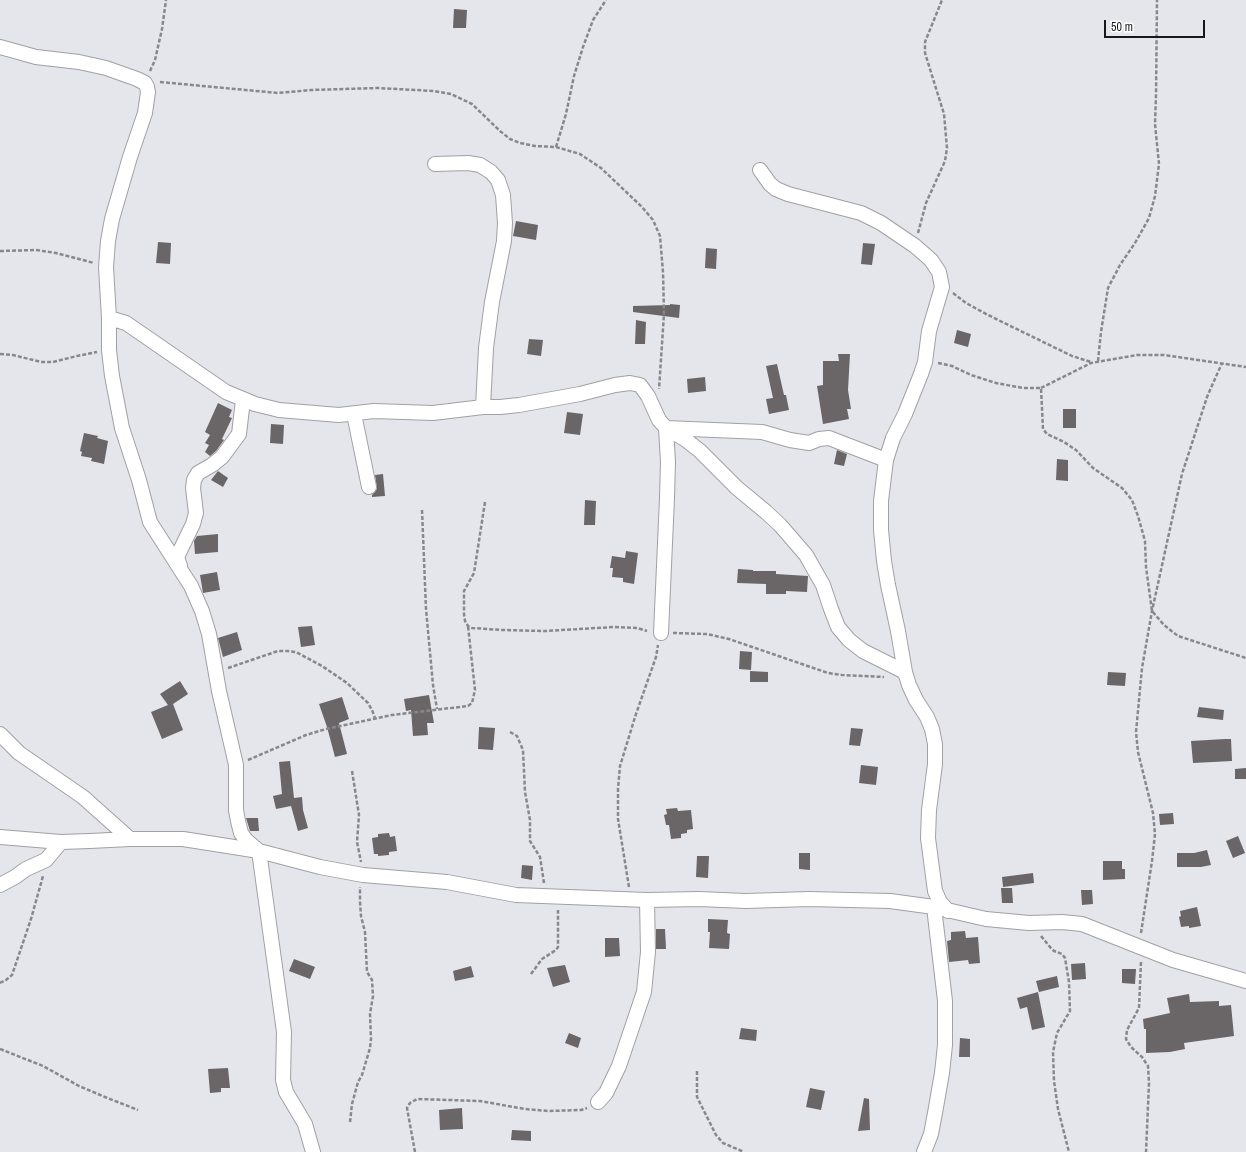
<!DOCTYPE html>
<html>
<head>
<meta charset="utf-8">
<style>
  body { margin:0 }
  #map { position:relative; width:1246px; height:1152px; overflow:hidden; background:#e5e6eb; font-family:"Archivo Narrow",sans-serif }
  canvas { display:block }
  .scale { position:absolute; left:1104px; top:20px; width:101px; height:18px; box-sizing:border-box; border:2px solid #18181a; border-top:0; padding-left:5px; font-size:12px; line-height:14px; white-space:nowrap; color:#18181a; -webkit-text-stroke:3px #fff; paint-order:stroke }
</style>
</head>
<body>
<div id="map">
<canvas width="1246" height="1152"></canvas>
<div class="scale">50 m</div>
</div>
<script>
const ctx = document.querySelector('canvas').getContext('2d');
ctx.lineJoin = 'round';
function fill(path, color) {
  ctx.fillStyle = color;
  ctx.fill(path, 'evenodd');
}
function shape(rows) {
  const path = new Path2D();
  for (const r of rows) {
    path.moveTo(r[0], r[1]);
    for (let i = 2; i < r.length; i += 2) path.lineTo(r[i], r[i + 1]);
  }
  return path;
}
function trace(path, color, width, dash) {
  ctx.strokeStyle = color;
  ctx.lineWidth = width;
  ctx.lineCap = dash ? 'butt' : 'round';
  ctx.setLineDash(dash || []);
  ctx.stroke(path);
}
fill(shape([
  [454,9,467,10,466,28,453,28],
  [516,221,538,225,536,240,513,236],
  [158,242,171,243,170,264,156,263],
  [863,243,875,244,872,265,861,264],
  [706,248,717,249,716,269,705,268],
  [670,304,680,305,679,318,633,312,633,306,670,305],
  [636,320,646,322,645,344,635,344],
  [957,330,971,334,968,347,954,343],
  [529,339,543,340,541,356,527,354],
  [838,354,850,354,848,390,851,409,847,409,849,419,823,424,817,386,823,385,823,361,839,361],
  [777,364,784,395,786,395,789,410,769,414,766,399,773,398,766,366],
  [705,377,706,391,688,393,687,379],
  [218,403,232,410,229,417,232,418,222,439,224,440,216,451,210,456,205,452,209,445,205,443,210,435,205,432],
  [1063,409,1076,409,1076,428,1063,428],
  [567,412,583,414,580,435,564,433],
  [271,424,284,425,283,444,270,443],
  [84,433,98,436,97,438,108,441,104,464,91,461,92,458,81,456,82,452,80,451],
  [837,450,847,454,844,466,834,464],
  [1057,459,1068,460,1068,481,1056,480],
  [218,471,228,478,223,487,211,480],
  [383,474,385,496,372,497,372,495,377,489,375,475],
  [585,500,596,501,595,525,584,525],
  [218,534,218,552,195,554,194,541,197,536],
  [626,551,638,553,634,584,623,582,623,578,612,577,613,568,610,568,612,556,625,558],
  [738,569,753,570,753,571,776,571,776,574,808,576,807,592,786,591,786,594,766,594,766,584,737,583],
  [217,572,220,590,203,593,200,575],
  [312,626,315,645,301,647,298,627],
  [237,632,242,650,223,657,218,638],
  [740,651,752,652,751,670,739,669],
  [750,671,768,672,768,682,750,682],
  [1108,672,1126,673,1125,686,1107,685],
  [180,681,188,694,173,704,183,730,162,739,151,712,168,705,160,694],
  [429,695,434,723,427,723,428,735,413,736,411,710,406,711,404,699],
  [342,697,349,719,339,723,347,754,335,757,327,727,319,704],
  [1199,707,1224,710,1223,720,1197,717],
  [479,727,495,728,493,750,478,749],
  [851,728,863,729,860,746,849,745],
  [1225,739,1231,739,1232,761,1193,763,1191,741],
  [290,761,294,798,302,797,303,810,308,828,298,831,291,806,276,809,273,796,282,794,279,762],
  [861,765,878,767,876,785,859,783],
  [1246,768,1246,779,1235,779,1235,769],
  [677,808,678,811,691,810,693,829,687,830,687,833,681,834,681,838,671,839,669,825,666,825,664,815,667,814,666,809],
  [1173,813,1174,824,1160,825,1159,814],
  [246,818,258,818,259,831,250,831],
  [389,833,390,837,395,836,397,851,389,852,389,855,378,856,378,854,374,854,372,838,378,837,378,834],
  [1238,836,1245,853,1233,858,1226,841],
  [1207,850,1211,865,1201,867,1177,867,1177,853,1194,853],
  [799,853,810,853,810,870,799,869],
  [697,856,709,856,708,878,696,877],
  [1103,861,1122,861,1122,869,1125,869,1125,879,1103,880],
  [522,865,533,866,532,880,521,878],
  [1033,873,1034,883,1003,887,1002,877],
  [1001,888,1012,888,1013,903,1002,903],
  [1081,890,1092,890,1093,904,1082,905],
  [1197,907,1201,926,1189,928,1189,926,1181,927,1179,917,1181,916,1180,911],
  [708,919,728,920,727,933,730,934,729,949,709,948,710,932,708,932],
  [656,929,665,929,666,949,656,949],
  [965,931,966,938,978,937,980,963,969,964,968,960,949,962,947,941,951,940,951,932],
  [605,938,619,938,620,956,605,957],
  [294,959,315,967,310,979,289,971],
  [1085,963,1086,979,1072,980,1071,964],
  [565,965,570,982,553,987,547,968],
  [471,966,474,977,455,981,453,971],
  [1122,969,1136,969,1135,984,1122,983],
  [1057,976,1059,987,1039,992,1036,981],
  [1038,992,1045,1027,1032,1030,1027,1007,1020,1009,1017,998],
  [1189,994,1190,1002,1219,1001,1219,1006,1231,1005,1234,1036,1184,1043,1185,1049,1170,1052,1146,1053,1146,1029,1144,1029,1143,1019,1170,1013,1167,998],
  [741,1028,757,1030,756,1041,739,1039],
  [569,1033,581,1038,578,1048,565,1043],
  [960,1038,970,1039,970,1057,959,1057],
  [228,1068,230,1088,221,1088,221,1092,210,1093,208,1069],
  [810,1088,825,1091,821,1110,806,1107],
  [864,1098,869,1099,870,1130,858,1131],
  [462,1108,463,1129,440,1130,439,1110],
  [512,1130,531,1131,531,1141,511,1140]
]), '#6a6567');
const minor = shape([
  [0,47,36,57,79,62,106,68,137,79,145,83,147,87,148,92,145,113,130,157,112,219,108,241,106,267,109,318,109,350,112,376,122,428,139,480,150,522,191,586,202,611,209,634,219,691,236,765,236,810,238,821,241,833,246,840,259,851,281,1010,284,1032,283,1080,286,1092,305,1124,313,1152],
  [435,164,468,163,480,165,491,172,498,180,503,195,505,223,504,241,492,302,486,348,483,407],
  [760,170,770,184,776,189,788,194,861,213,881,223,915,246,931,260,939,272,942,287,929,331,925,362,921,374,905,414,893,438,886,460,881,501,881,530,884,561,888,585,898,631,905,672,909,685,916,700,927,717,932,729,935,744,935,764,929,810,928,838,935,891,940,902,948,911],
  [109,318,126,323,226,392,255,404,279,410,339,415,374,411,433,413,483,407,500,407,519,405,580,394,615,385,630,383,640,385,648,396,659,420,666,428,686,440,700,451,737,488,766,512,780,525,806,555,823,585,831,609,838,627,849,640,863,651,905,672],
  [354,414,369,487],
  [180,566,177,557,193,524,196,513,193,488,194,480,198,473,212,465,222,457,239,434,243,400],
  [661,633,667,498,668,462,666,428,762,432,790,440,809,443,819,439,829,438,886,460],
  [0,734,19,753,83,797,130,839],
  [0,837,61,842,90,841,130,839,183,839,259,851,320,867,363,875,447,882,516,895,647,900,699,899,746,901,809,899,890,901,934,907,986,919,1029,923,1062,922,1082,924,1173,960,1246,981],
  [0,885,15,877,26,869,46,860,61,842],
  [598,1102,606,1093,619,1066,644,992,648,952,647,900],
  [924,1152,931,1134,935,1113,942,1073,945,1045,945,1001,934,907]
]);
trace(minor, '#a0a0a5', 16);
trace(shape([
  [150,71,155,60,162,29,166,0],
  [160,82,278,93,311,90,378,88,434,91,451,94,472,104,500,131,510,139,520,143,535,146,556,147,580,154,601,168,642,207,653,220,660,236,663,272,664,314,659,389],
  [556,147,566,114,574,76,583,47,593,20,606,0],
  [918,233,926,203,945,161,947,148,944,114,925,53,925,42,942,0],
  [0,251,36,250,56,253,94,263],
  [953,293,966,303,988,315,1072,356,1091,362],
  [0,354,13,355,41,362,53,362,77,356,97,352],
  [1098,361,1101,332,1108,288,1120,265,1135,243,1149,218,1155,196,1159,164,1155,124,1156,95,1157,0],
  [938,363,952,366,971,375,996,383,1023,388,1041,388,1043,429,1047,434,1064,442,1076,450,1093,468,1122,488,1132,500,1138,516,1145,541,1146,567,1152,611,1164,625,1178,636,1246,658],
  [1041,388,1091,363,1137,355,1164,355,1246,367],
  [485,502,474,573,464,591,464,614,465,621,468,626,472,628,502,630,545,631,614,627,637,628,647,631],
  [422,510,426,609,433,685,437,709],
  [673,633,707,634,729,639,828,673,842,675,884,677],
  [228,668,278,651,288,651,296,652,322,666,347,683,368,703,372,710,375,718],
  [510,732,517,736,523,750,525,792,530,820,530,841,540,857,544,883],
  [248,760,306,735,326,729,392,715,468,706,472,703,475,690,468,626],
  [352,771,359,815,357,842,361,862],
  [629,887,618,819,618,789,620,766,636,714,656,657,658,645],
  [1141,933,1152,861,1155,834,1153,813,1138,752,1136,732,1142,668,1152,611,1182,474,1207,397,1222,363],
  [1041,936,1050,947,1054,951,1062,954,1065,958,1069,982,1070,1011,1057,1033,1053,1052,1054,1081,1058,1109,1069,1152],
  [1141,962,1139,1008,1127,1030,1126,1039,1131,1047,1142,1057,1148,1066,1149,1083,1146,1152],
  [531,974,542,959,556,950,558,947,558,910],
  [0,983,6,980,12,975,31,919,43,876],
  [0,1049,43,1066,79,1086,105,1097,138,1110],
  [697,1071,697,1097,716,1135,723,1143,744,1152],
  [350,1122,352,1104,358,1082,362,1075,370,1048,371,1039,370,1014,373,996,372,980,367,972,365,932,361,916,360,902,360,887],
  [415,1152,407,1108,410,1103,417,1099,480,1101,525,1109,548,1111,581,1110,587,1108]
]), '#88888c', 2.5, [4, 2]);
trace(minor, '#fff', 14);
</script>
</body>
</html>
